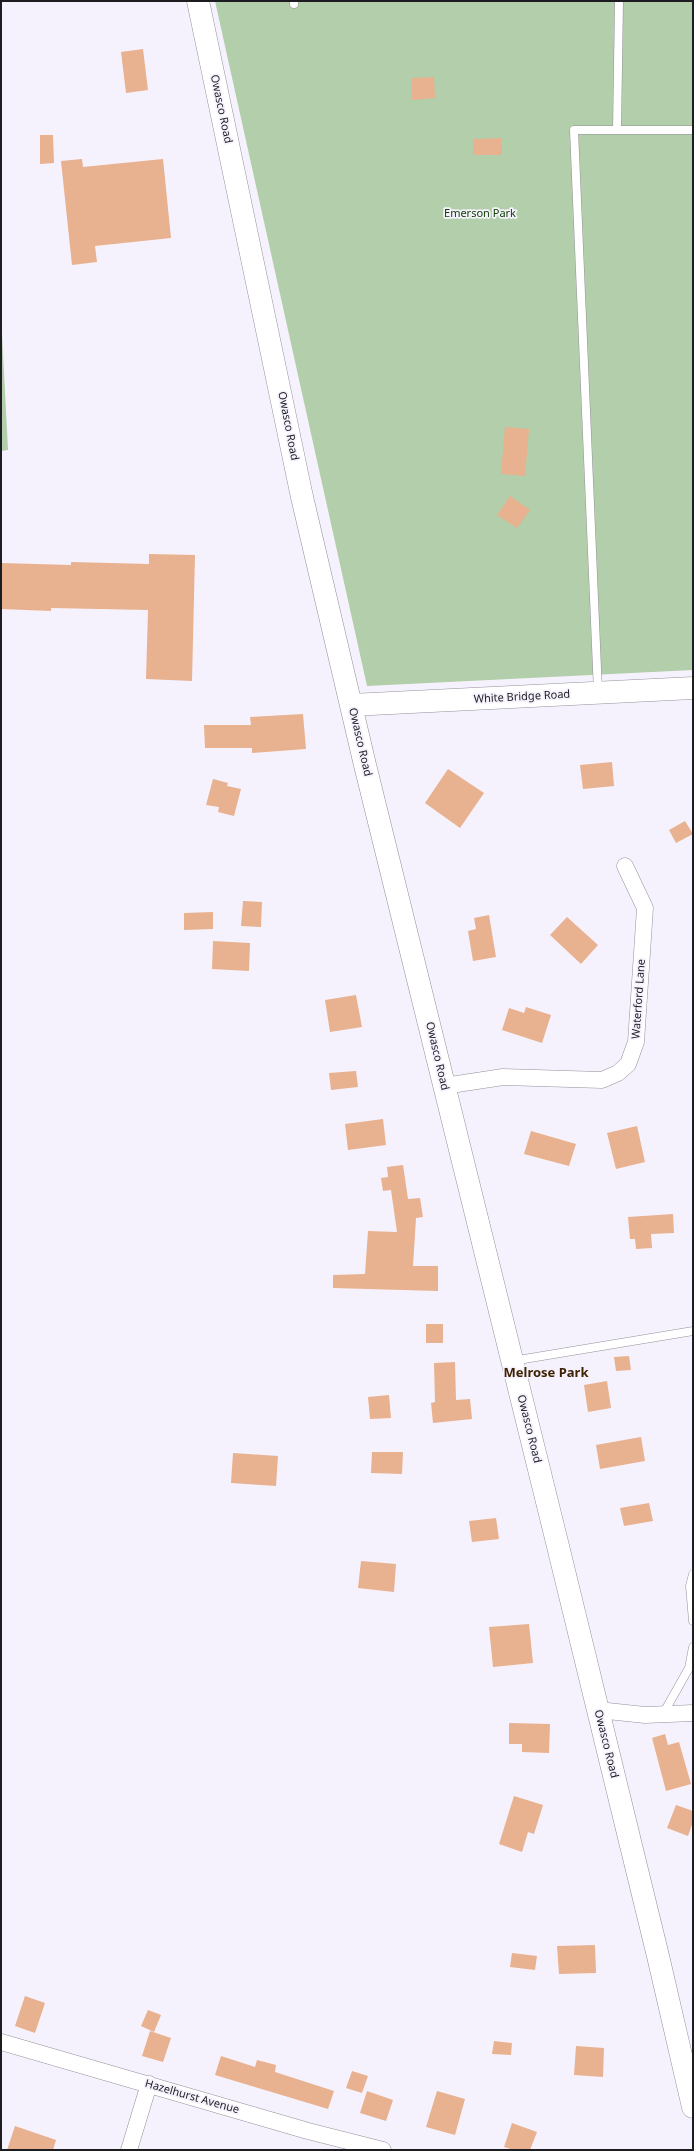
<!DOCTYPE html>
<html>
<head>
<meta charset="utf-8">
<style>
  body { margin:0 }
  #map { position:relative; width:694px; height:2151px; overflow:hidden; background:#f6f2fd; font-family:"Noto Sans",sans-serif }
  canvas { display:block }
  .frame { position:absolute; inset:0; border:2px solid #1d1c20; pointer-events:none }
</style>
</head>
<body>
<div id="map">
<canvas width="694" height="2151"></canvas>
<div class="frame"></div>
</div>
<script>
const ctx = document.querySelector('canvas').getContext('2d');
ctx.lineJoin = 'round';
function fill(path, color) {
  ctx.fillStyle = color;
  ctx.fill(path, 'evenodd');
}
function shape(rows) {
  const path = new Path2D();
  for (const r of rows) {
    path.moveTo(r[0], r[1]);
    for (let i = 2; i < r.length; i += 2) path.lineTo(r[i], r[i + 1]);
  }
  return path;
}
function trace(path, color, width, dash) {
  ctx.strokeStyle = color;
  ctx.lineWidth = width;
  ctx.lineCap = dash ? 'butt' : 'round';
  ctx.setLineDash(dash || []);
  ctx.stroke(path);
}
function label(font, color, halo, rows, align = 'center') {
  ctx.font = font + ' "Noto Sans",sans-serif';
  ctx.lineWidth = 3.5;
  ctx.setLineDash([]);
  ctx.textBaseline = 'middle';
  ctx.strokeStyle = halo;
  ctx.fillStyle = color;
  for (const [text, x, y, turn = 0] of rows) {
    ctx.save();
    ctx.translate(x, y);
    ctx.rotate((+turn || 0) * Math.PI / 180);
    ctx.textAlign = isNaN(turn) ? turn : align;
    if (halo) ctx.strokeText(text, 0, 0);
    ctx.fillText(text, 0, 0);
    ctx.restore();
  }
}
fill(shape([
  [215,1,693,1,693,670,367,686],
  [1,314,8,450,1,451]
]), '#b2ceab');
fill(shape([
  [143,49,148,90,126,93,121,52],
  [434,77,435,98,412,100,411,78],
  [40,135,53,135,54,163,40,164],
  [502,138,502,155,473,155,473,139],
  [82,159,83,167,163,159,171,238,95,246,97,262,72,265,61,161],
  [505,427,529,429,525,476,501,474],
  [510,496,530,510,517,528,497,515],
  [149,554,195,555,192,681,146,679,148,610,51,608,51,611,1,609,1,563,71,565,71,562,149,564],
  [303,714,306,749,252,753,252,748,205,748,204,725,251,725,250,717],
  [612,762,614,786,583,789,580,765],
  [448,769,484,793,460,828,425,803],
  [213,779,228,783,227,786,241,789,234,816,218,812,219,807,206,805],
  [685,821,693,834,676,843,669,830],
  [243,901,262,902,261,927,241,926],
  [213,912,213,929,184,930,184,913],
  [489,915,496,957,473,961,468,931,476,929,474,918],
  [567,917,598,945,581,964,550,935],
  [213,941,250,943,249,971,212,969],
  [356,995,362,1027,330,1032,325,1000],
  [526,1007,551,1015,542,1043,502,1030,509,1008,524,1013],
  [356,1071,358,1087,331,1090,329,1073],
  [383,1119,386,1145,348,1150,345,1124],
  [637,1126,645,1162,616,1169,607,1133],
  [531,1131,576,1144,569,1166,524,1154],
  [403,1165,408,1199,420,1198,423,1217,416,1218,413,1266,438,1266,438,1291,333,1288,333,1275,365,1274,368,1231,397,1232,391,1190,383,1191,381,1178,388,1177,387,1167],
  [673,1214,674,1233,651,1234,652,1248,636,1249,635,1239,630,1239,628,1217],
  [426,1324,443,1324,443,1343,426,1343],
  [629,1356,631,1370,616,1371,614,1357],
  [455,1362,456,1400,470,1399,472,1419,433,1423,431,1403,435,1402,434,1363],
  [607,1381,611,1408,588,1412,584,1385],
  [389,1395,391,1418,370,1419,368,1397],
  [641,1437,645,1461,600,1469,596,1445],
  [372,1452,403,1452,402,1474,371,1473],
  [233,1453,278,1456,276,1486,231,1483],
  [649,1503,653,1521,624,1526,620,1508],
  [496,1518,499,1539,472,1542,469,1521],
  [361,1561,396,1564,394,1592,358,1588],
  [529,1624,533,1663,493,1667,489,1627],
  [509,1723,550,1724,549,1753,522,1752,522,1744,509,1744],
  [665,1734,668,1745,679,1742,691,1784,666,1791,652,1738],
  [514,1796,543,1805,534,1834,528,1832,522,1852,499,1844],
  [676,1805,693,1811,693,1822,688,1836,667,1828],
  [595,1945,596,1973,559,1974,557,1946],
  [512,1953,537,1956,535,1970,510,1967],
  [25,1996,45,2003,35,2033,15,2026],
  [148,2010,161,2015,154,2032,141,2026],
  [150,2031,171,2038,163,2062,142,2056],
  [494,2041,512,2043,511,2055,492,2054],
  [576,2046,604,2048,603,2077,574,2075],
  [221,2056,255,2067,257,2060,276,2065,275,2072,334,2091,328,2109,215,2075],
  [352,2071,368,2076,362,2093,346,2088],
  [367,2091,393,2100,386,2121,360,2113],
  [437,2091,465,2099,455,2135,426,2127],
  [512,2123,537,2132,530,2150,514,2150,504,2147],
  [15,2126,56,2140,53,2150,7,2150]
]), '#e8b18f');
const service = shape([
  [294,1,294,4],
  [617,130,619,1],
  [598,692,574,130,693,130],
  [512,1361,693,1331],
  [693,1574,690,1586,693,1621],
  [689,1668,693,1647],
  [663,1714,689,1668,693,1666]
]);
const minor = shape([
  [444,1086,503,1077,602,1080,618,1073,628,1064,636,1042,645,908,625,866],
  [598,1710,645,1715,693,1713],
  [1,2042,308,2131,383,2150],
  [129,2150,149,2084]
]);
const secondary = shape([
  [198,1,302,497,365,765,555,1534,658,1956,693,2107],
  [351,705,693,688]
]);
trace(service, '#94909a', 9);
trace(minor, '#94909a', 17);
trace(secondary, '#94909a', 23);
trace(service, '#fff', 8);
trace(minor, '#fff', 16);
trace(secondary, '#fff', 22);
label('11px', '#1d1c20', '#f6f2fd', [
  ["Owasco Road",221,109,78],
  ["Owasco Road",288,426,79],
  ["White Bridge Road",522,697,-3],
  ["Owasco Road",360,742,77],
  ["Waterford Lane",639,999,-86],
  ["Owasco Road",437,1056,77],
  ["Owasco Road",529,1429,76],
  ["Owasco Road",606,1744,76],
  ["Hazelhurst Avenue",192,2097,16]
]);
label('11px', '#0d4100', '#f6f2fd', [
  ["Emerson Park",480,214]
]);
label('bold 13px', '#3f2304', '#f6f2fd', [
  ["Melrose Park",546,1373]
]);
</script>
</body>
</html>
